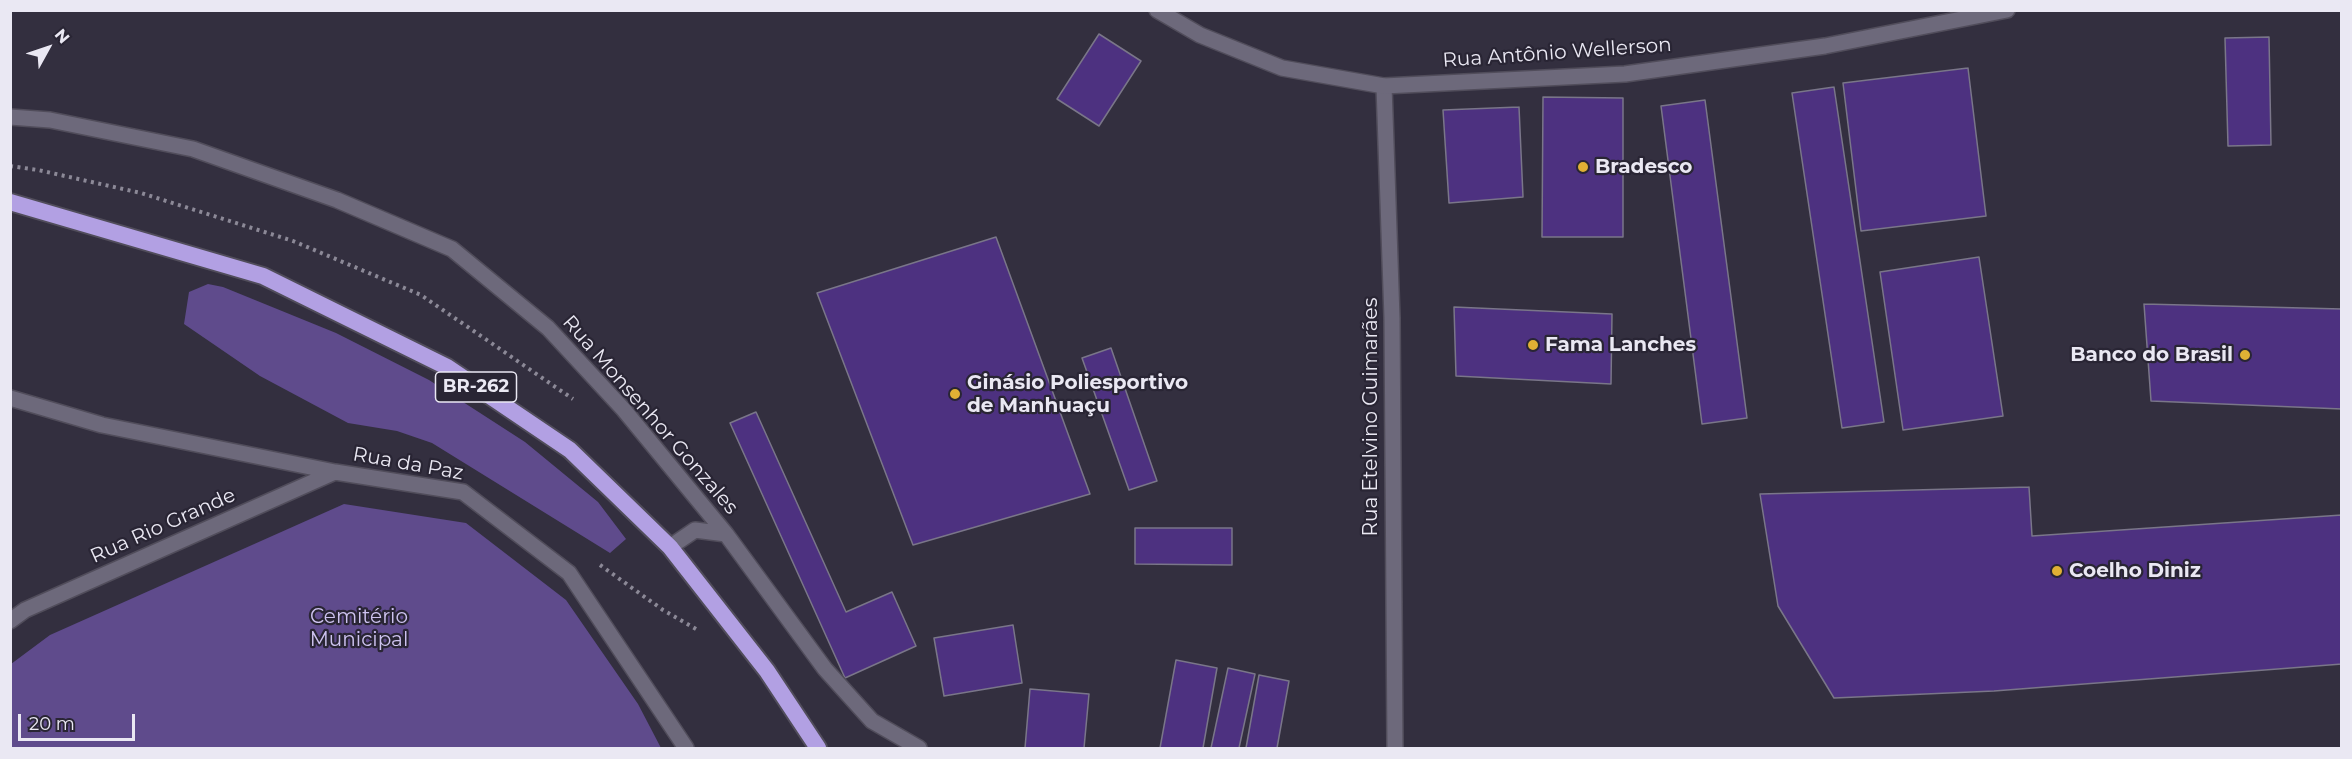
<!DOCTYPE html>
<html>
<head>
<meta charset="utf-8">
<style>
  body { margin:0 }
  #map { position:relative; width:2352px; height:759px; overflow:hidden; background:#332f3f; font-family:Montserrat,sans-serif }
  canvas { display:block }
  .frame { position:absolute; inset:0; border:12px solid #eae8f3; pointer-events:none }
  .north { position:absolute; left:18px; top:18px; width:60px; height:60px; -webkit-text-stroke:4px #292534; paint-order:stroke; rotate:50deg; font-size:16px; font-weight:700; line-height:24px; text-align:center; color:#eae8f3 }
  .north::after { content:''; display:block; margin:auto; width:21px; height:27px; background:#eae8f3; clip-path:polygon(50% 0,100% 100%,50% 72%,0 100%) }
  .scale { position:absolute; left:18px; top:714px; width:117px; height:27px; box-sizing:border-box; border:3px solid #eae8f3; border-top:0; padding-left:8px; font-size:18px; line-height:21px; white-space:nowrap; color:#eae8f3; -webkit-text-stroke:4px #292534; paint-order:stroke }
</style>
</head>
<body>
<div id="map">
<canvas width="2352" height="759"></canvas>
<div class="frame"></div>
<div class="north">N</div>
<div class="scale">20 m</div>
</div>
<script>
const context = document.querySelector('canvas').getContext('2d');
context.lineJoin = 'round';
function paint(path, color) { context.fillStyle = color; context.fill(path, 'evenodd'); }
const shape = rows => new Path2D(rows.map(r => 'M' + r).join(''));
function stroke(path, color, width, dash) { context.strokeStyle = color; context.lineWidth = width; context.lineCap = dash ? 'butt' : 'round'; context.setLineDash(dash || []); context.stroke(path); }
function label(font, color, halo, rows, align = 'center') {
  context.font = font + ' Montserrat,sans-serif'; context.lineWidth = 4.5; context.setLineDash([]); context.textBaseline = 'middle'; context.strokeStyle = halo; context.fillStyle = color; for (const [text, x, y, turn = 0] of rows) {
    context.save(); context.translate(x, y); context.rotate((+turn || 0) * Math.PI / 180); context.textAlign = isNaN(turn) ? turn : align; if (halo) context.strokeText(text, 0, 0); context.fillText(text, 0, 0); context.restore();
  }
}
paint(shape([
  [208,284,223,287,336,333,429,380,525,442,598,502,626,539,610,553,432,443,397,431,348,423,260,376,184,324,189,292],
  [344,504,466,523,566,600,638,704,661,748,11,748,11,664,50,635]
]), '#5f4b8c');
const building = shape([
  [1099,34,1141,61,1099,126,1057,99,1099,34],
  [2269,37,2271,145,2228,146,2225,38,2269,37],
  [1968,68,1986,216,1861,231,1843,83,1968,68],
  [1834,87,1884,422,1842,428,1792,93,1834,87],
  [1543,97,1623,98,1623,237,1542,237,1543,97],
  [1705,100,1747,418,1702,424,1661,106,1705,100],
  [1519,107,1523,197,1449,203,1443,110,1519,107],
  [996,237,1090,494,913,545,817,293,996,237],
  [1979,257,2003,416,1903,430,1880,272,1979,257],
  [2144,304,2342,309,2342,409,2151,401,2144,304],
  [1454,307,1612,314,1611,384,1456,376,1454,307],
  [1111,348,1157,481,1129,490,1082,358,1111,348],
  [756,412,846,612,892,592,916,646,845,678,730,423,756,412],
  [2029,487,2032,536,2342,515,2342,664,1994,691,1834,698,1778,606,1760,494,2029,487],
  [1135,528,1232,528,1232,565,1135,564,1135,528],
  [1013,625,1022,683,944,696,934,638,1013,625],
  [1176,660,1217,668,1203,748,1160,748,1176,660],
  [1228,668,1255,674,1239,748,1211,748,1228,668],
  [1259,675,1289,681,1277,748,1246,748,1259,675],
  [1030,689,1089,694,1084,748,1025,748,1030,689]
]);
paint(building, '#4d3180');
stroke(building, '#7a7689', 1.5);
const minor = shape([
  [1384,86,1392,318,1395,748],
  [10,117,50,120,193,149,337,200,452,249,548,328,624,410,726,534,825,669,872,721,919,748],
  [10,398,102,425,335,472,463,492,569,573,686,748],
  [670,547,695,530,726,534],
  [10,621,25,610,335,472]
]);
const tertiary = shape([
  [1157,10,1200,35,1282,68,1384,86,1625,74,1825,46,2007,10]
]);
const trunk = shape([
  [10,202,263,276,447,367,570,450,670,547,767,671,818,748]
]);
stroke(minor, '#514d5b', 18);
stroke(tertiary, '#514d5b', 18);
stroke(trunk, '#514d5b', 20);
stroke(shape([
  [10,166,38,170,141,193,293,241,421,295,573,399],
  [600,565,663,610,696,629]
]), '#8c8997', 4, [3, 4.5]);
stroke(minor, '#6d697b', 15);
stroke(tertiary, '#6d697b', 15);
stroke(trunk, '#b2a0e3', 16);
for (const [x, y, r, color] of [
  [1583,167,6,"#e0b034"],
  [1533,345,6,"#e0b034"],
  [2245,355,6,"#e0b034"],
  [955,394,6,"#e0b034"],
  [2057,571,6,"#e0b034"]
]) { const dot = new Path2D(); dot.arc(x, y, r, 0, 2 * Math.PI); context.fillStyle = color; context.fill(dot); stroke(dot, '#292534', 2); }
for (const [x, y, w] of [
  [476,387,81]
]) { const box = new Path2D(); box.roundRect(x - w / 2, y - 15, w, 30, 4.5); context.fillStyle = '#292534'; context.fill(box); stroke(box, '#eae8f3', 1.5); }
label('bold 18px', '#eae8f3', null, [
  ["BR-262",476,387]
]);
label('20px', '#eae8f3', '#292534', [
  ["Rua Antônio Wellerson",1557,53,-4],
  ["Rua Monsenhor Gonzales",650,415,49],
  ["Rua Etelvino Guimarães",1371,417,-90],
  ["Rua da Paz",408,464,10],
  ["Rua Rio Grande",163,526,-24]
]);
label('bold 20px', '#eae8f3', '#292534', [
  ["Bradesco",1595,167],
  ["Fama Lanches",1545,345],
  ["Banco do Brasil",2233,355,"right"],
  ["Ginásio Poliesportivo",967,383],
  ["de Manhuaçu",967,406],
  ["Coelho Diniz",2069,571]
], 'left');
label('20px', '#cec3f0', '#292534', [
  ["Cemitério",359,617],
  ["Municipal",359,640]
]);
</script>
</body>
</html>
